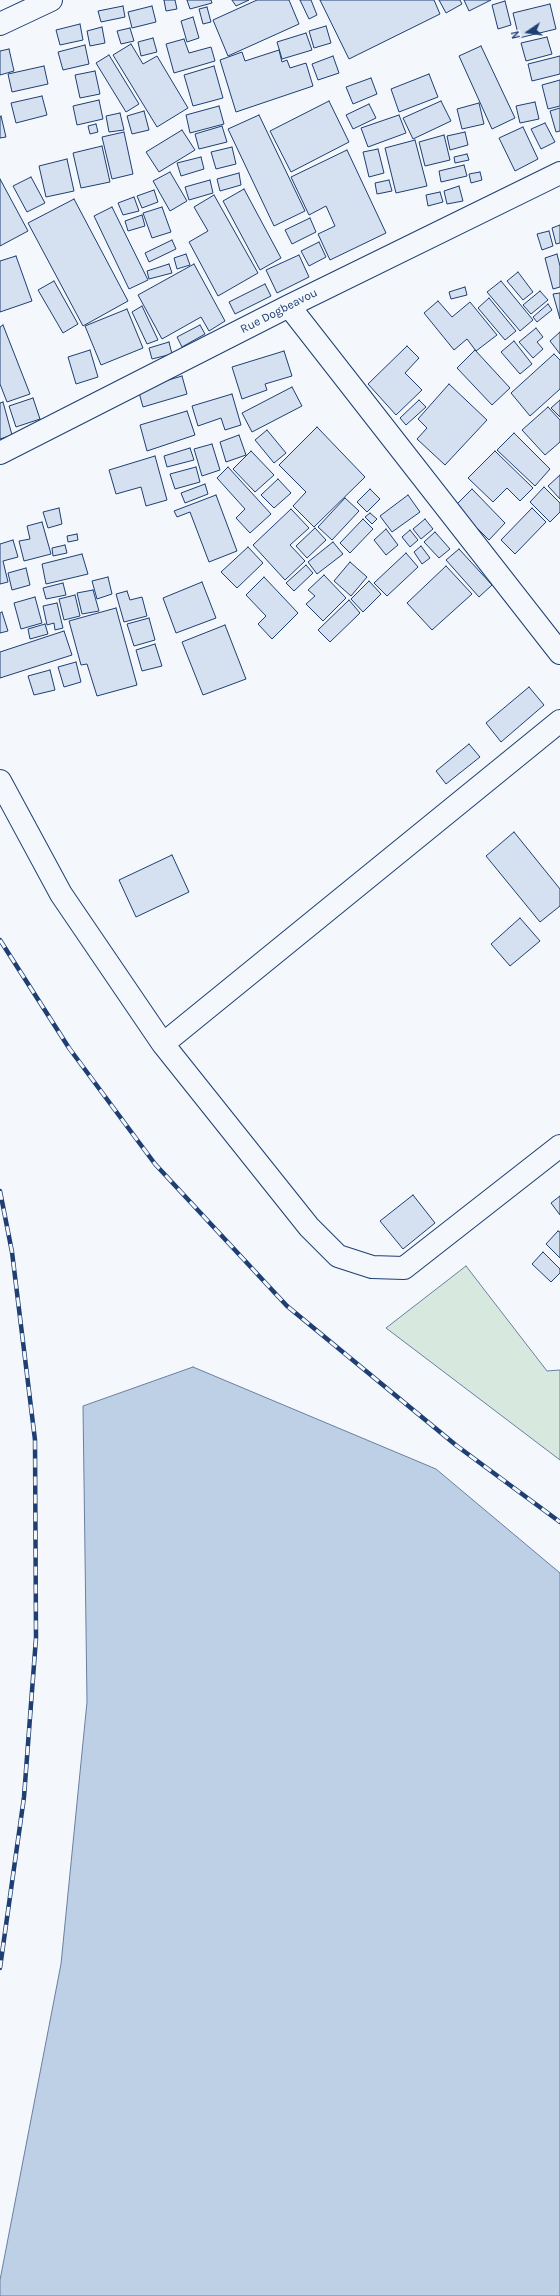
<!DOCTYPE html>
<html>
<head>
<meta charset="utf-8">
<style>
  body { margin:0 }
  #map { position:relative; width:560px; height:2296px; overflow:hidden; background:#f4f7fb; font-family:Karla,sans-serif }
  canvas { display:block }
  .north { position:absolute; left:508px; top:12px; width:40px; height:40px; -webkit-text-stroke:3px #f4f7fb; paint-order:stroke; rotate:257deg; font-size:11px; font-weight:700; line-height:16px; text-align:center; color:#1d3f73 }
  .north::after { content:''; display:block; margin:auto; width:14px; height:18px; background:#1d3f73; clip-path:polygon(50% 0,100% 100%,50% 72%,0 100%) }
</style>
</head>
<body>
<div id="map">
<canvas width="560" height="2296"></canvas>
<div class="north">N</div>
</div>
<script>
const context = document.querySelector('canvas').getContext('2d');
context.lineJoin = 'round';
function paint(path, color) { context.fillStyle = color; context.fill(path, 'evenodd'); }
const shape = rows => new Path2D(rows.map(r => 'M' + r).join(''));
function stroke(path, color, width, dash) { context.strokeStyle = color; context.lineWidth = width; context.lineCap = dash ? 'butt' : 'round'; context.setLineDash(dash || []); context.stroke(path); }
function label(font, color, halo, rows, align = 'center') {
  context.font = font + ' Karla,sans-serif'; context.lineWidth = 3; context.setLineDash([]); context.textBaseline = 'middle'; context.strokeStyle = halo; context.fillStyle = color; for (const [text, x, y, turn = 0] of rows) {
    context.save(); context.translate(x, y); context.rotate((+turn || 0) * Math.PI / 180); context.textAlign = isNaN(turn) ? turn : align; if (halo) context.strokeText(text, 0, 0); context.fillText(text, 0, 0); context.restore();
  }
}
const green = shape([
  [466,1266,547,1371,560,1370,560,1460,386,1328,466,1266]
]);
paint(green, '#d7e8df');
stroke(green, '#687fa3', 1);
const water = shape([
  [193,1367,436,1469,560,1573,560,2296,0,2296,0,2280,61,1964,87,1702,83,1406,193,1367]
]);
paint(water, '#bed0e5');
stroke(water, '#687fa3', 1);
const building = shape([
  [164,0,175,0,177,9,166,11,164,0],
  [187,0,211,0,212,3,190,9,187,0],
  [232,0,249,0,236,6,232,0],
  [257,0,289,0,299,24,228,56,213,20,257,0],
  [300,0,311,0,317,15,309,19,300,0],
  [320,0,434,0,440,14,349,59,320,0],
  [439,0,460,0,462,4,446,13,439,0],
  [464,0,491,0,469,11,464,0],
  [505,1,511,25,498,29,492,5,505,1],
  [550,4,556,29,519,38,513,13,550,4],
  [123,6,125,17,101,22,98,11,123,6],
  [152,6,156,22,132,28,128,12,152,6],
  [207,7,211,22,203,24,199,9,207,7],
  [193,17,199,38,187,42,181,21,193,17],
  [80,24,83,40,60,45,56,30,80,24],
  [326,26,331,43,314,48,309,31,326,26],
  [102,27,105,43,90,46,87,31,102,27],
  [130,28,134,41,121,44,117,31,130,28],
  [306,33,312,50,282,59,277,42,306,33],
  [547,37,552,54,526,61,521,43,547,37],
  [153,38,157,52,141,56,138,42,153,38],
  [184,39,189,53,211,47,215,61,174,73,166,44,184,39],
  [131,44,143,64,157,56,188,108,157,127,113,55,131,44],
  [85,45,89,64,63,70,58,52,85,45],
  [481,46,515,118,492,129,459,56,481,46],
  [9,49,14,71,0,75,0,51,9,49],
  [279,50,282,62,287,60,290,68,306,63,313,86,236,112,220,60,242,52,245,61,279,50],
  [109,55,139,104,126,112,96,63,109,55],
  [333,56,339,73,318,80,312,64,333,56],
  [560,56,560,74,532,81,528,64,560,56],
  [44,66,48,84,12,92,8,74,44,66],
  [214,66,223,98,193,106,184,75,214,66],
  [95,71,100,94,80,98,75,75,95,71],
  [429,74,438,97,399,112,391,89,429,74],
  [371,78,377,94,353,104,346,87,371,78],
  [560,80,560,106,548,109,542,85,560,80],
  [42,96,47,115,16,123,11,103,42,96],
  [99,100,103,119,77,125,73,106,99,100],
  [329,101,349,142,291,172,270,131,329,101],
  [441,101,451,121,413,139,403,118,441,101],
  [535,102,539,119,520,123,516,106,535,102],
  [479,103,484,124,462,129,457,109,479,103],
  [369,104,376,118,353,129,346,115,369,104],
  [219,106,224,124,190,133,186,115,219,106],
  [560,108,560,131,556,132,550,111,560,108],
  [144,111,149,130,132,134,127,116,144,111],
  [120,113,124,130,109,132,106,116,120,113],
  [259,115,305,211,274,226,228,129,259,115],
  [399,115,406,133,368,147,361,128,399,115],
  [1,116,6,137,0,138,0,117,1,116],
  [545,123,555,142,541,149,531,129,545,123],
  [96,124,98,132,90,134,88,126,96,124],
  [222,126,227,142,199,149,195,134,222,126],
  [523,127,538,159,515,171,499,138,523,127],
  [182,130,195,150,159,172,146,152,182,130],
  [124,132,133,174,112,179,102,137,124,132],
  [465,132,468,145,450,150,447,136,465,132],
  [444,135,450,160,425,166,419,142,444,135],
  [415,140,427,186,396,193,385,148,415,140],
  [102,146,110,182,81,188,73,153,102,146],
  [232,147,236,164,216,169,211,152,232,147],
  [378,149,384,173,369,177,363,152,378,149],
  [347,150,386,233,330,260,318,234,335,226,326,206,309,215,291,177,347,150],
  [467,154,469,160,455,163,454,157,467,154],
  [201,157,204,169,181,176,177,163,201,157],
  [67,159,74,191,46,197,39,166,67,159],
  [464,165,467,176,441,182,439,171,464,165],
  [170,172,187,201,170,211,153,181,170,172],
  [480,172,482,180,471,183,469,174,480,172],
  [239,173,241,185,220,191,217,179,239,173],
  [31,177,45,203,27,212,13,186,31,177],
  [0,179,28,231,0,246,0,179],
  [210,180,213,193,189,200,185,187,210,180],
  [389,180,392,191,377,194,375,183,389,180],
  [459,186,463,201,447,204,444,191,459,186],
  [244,189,281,258,260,270,223,201,244,189],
  [154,190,158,202,142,208,137,196,154,190],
  [440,192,443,202,428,206,426,195,440,192],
  [214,195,258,273,218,296,189,242,208,231,194,207,214,195],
  [134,197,139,211,123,215,118,203,134,197],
  [74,199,128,301,83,326,28,223,74,199],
  [112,207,148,280,129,289,94,216,112,207],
  [162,207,171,232,152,238,143,213,162,207],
  [142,215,145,226,128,231,125,221,142,215],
  [310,218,316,232,292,244,285,230,310,218],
  [560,225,560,243,556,244,552,228,560,225],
  [549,231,553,246,542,250,537,234,549,231],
  [172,240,176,249,149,262,145,253,172,240],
  [319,242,326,257,309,266,301,251,319,242],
  [186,254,190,265,177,269,174,258,186,254],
  [557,254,560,266,560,287,553,289,545,258,557,254],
  [299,255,309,277,277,293,266,270,299,255],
  [16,256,32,301,0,312,0,261,16,256],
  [169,264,172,273,149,279,147,271,169,264],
  [194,264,225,321,209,331,201,317,162,339,138,295,194,264],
  [518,272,533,292,523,300,507,281,518,272],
  [54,281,78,324,63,333,38,290,54,281],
  [501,281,533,320,520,331,487,292,501,281],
  [265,284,271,296,235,314,229,302,265,284],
  [465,287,467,295,451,299,449,292,465,287],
  [540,291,548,300,531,314,523,305,540,291],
  [560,293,560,319,553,294,560,293],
  [489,298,516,331,505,340,478,308,489,298],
  [438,301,452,317,470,302,497,335,476,351,467,339,454,350,424,313,438,301],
  [548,304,552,310,537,322,533,317,548,304],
  [142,306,158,340,147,344,132,312,142,306],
  [127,309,143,348,101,365,85,326,127,309],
  [3,325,30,394,7,402,0,384,0,327,3,325],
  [200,325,205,334,182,347,177,337,200,325],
  [536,328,543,337,537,342,543,349,533,358,519,342,536,328],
  [560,332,560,354,550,341,560,332],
  [514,341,532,364,520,374,501,352,514,341],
  [169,342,172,354,152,359,149,348,169,342],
  [407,346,419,358,405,373,422,390,396,415,368,384,407,346],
  [90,350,98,377,76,384,68,357,90,350],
  [475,350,510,388,492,405,457,368,475,350],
  [284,351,292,376,265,384,267,390,242,399,232,367,284,351],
  [554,354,560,360,560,389,530,416,511,393,554,354],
  [182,376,187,394,143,407,138,389,182,376],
  [449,384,487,420,445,465,417,439,427,428,418,419,449,384],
  [292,387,302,406,252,432,242,413,292,387],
  [232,394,241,425,225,430,221,418,198,426,192,406,232,394],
  [33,398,40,419,16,427,9,406,33,398],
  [419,400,426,407,406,425,400,418,419,400],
  [560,400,560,417,551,408,560,400],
  [3,402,12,435,0,439,0,403,3,402],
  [548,407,560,420,560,442,545,455,522,430,548,407],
  [187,411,195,435,147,451,140,425,187,411],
  [317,427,365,477,314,527,293,506,306,492,279,465,317,427],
  [267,430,286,453,274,463,255,440,267,430],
  [514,433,550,469,535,486,497,450,514,433],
  [239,435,246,455,226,462,220,442,239,435],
  [212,444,220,470,202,476,194,449,212,444],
  [190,448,194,460,167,467,164,456,190,448],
  [251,451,274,475,255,492,233,469,251,451],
  [495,451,533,488,520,501,507,488,493,502,468,478,495,451],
  [155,456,167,500,146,506,141,487,116,494,109,470,155,456],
  [196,467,200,482,175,489,170,474,196,467],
  [228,467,271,514,250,533,236,518,245,509,217,478,228,467],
  [560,475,560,499,548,486,560,475],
  [278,479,291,493,274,508,261,495,278,479],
  [205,484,208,494,185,503,181,493,205,484],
  [544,487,560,503,560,512,550,522,530,502,544,487],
  [370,489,380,499,367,512,357,502,370,489],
  [472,489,505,523,489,540,455,506,472,489],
  [216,495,237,551,209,562,190,512,177,517,174,511,216,495],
  [408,495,420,512,392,532,380,516,408,495],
  [345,498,359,511,332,540,318,527,345,498],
  [59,508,62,524,48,528,43,512,59,508],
  [532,508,546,522,515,554,501,540,532,508],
  [291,509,309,528,290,545,305,561,285,580,253,545,291,509],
  [370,513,377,519,372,524,365,517,370,513],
  [363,519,373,529,350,553,340,543,363,519],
  [425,519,433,529,421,539,413,529,425,519],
  [42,522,51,554,24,561,19,541,30,539,27,526,42,522],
  [315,528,326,540,307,558,296,546,315,528],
  [386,529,398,545,386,555,374,540,386,529],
  [410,530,418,540,410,547,402,537,410,530],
  [435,532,450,549,439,558,424,542,435,532],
  [77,534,78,540,68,542,67,536,77,534],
  [13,540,18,557,3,561,8,582,0,584,0,544,13,540],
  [333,542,343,554,317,574,308,562,333,542],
  [65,545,67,553,53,556,52,548,65,545],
  [421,546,430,558,422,564,414,552,421,546],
  [248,547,263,563,237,588,221,572,248,547],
  [459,549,492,585,479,597,446,560,459,549],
  [406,553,418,567,387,596,374,583,406,553],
  [82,554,88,574,46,584,42,564,82,554],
  [350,562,367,577,351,596,334,581,350,562],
  [306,565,313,573,294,591,286,583,306,565],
  [446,566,472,594,432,630,407,603,446,566],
  [26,568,30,585,12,590,8,573,26,568],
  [324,575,346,598,323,621,306,604,315,596,308,590,324,575],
  [108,577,112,594,97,599,92,581,108,577],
  [264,577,298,613,272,639,258,624,266,616,246,595,264,577],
  [369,581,381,594,363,612,351,599,369,581],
  [202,582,216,618,176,633,163,598,202,582],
  [63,583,66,595,46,599,43,588,63,583],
  [93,590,99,611,82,614,77,593,93,590],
  [127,591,130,600,142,597,147,616,124,622,116,594,127,591],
  [75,595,80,616,64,620,59,599,75,595],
  [35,597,42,623,21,629,14,603,35,597],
  [349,600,360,613,330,642,318,630,349,600],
  [57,603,63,628,55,630,54,623,47,625,43,606,57,603],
  [116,608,137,685,97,696,87,664,81,665,69,621,116,608],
  [2,612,8,631,0,633,0,613,2,612],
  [149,618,155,640,134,646,127,624,149,618],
  [45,624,48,634,30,639,28,629,45,624],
  [225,625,246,679,203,695,182,642,225,625],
  [64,631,72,655,0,678,0,652,64,631],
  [155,644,162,666,142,671,136,650,155,644],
  [76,662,81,682,64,687,58,667,76,662],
  [50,670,55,690,34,695,28,676,50,670],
  [529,687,544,705,501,742,486,723,529,687],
  [469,744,480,757,446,784,436,771,469,744],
  [514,832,560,889,560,906,540,922,486,856,514,832],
  [172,855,189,892,136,917,119,880,172,855],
  [520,918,540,941,510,966,491,944,520,918],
  [413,1195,435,1223,403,1249,380,1221,413,1195],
  [560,1196,560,1215,551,1203,560,1196],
  [558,1231,560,1232,560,1258,546,1244,558,1231],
  [543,1252,560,1269,560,1273,551,1282,532,1264,543,1252]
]);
paint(building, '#d5e0f0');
stroke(building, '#1d3f73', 1);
const street = shape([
  [0,24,51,0],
  [289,306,560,653],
  [0,453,289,306,560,173],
  [0,781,61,894,163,1044,309,1227,338,1256,372,1267,404,1268,560,1146],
  [163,1044,560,721]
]);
stroke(street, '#1d3f73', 24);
stroke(street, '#f4f7fb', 22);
const rail = shape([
  [0,940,69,1048,155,1164,287,1306,457,1446,560,1522],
  [0,1191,12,1252,35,1440,36,1638,24,1797,0,1968]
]);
stroke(rail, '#1d3f73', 4.5);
stroke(rail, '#f4f7fb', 3, [9]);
label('12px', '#1d3f73', '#f4f7fb', [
  ["Rue Dogbeavou",279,311,-27]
]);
</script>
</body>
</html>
